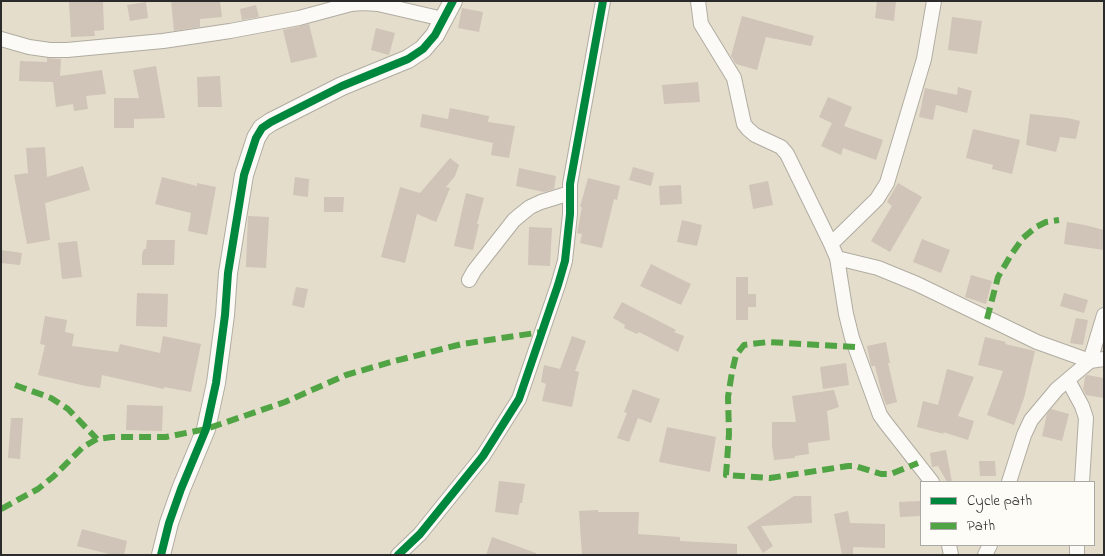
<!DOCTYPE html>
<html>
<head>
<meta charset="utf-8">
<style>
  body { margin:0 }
  #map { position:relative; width:1105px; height:556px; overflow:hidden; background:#e4ddcc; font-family:"Indie Flower",sans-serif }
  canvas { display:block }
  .frame { position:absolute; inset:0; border:2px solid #2b2b2b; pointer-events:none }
  .legend { position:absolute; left:920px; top:481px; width:175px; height:65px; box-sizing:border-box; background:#fdfcf7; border:1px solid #a9a8a5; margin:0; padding:6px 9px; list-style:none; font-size:15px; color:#2b2b2b }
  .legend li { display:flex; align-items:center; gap:10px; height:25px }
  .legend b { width:25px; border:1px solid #a9a8a5 }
</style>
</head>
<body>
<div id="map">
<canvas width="1105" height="556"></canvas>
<div class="frame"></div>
<ul class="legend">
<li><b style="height:6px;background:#00873e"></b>Cycle path</li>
<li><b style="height:6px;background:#51a443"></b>Path</li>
</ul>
</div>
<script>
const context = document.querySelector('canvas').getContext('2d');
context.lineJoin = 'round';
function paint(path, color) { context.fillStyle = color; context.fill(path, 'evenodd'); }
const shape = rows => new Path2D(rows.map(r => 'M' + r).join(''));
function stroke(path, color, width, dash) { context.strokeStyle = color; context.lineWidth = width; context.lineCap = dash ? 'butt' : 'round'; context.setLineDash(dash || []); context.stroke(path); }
paint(shape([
  [69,1,103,1,104,30,94,31,95,36,71,37],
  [171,1,220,1,222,17,200,19,200,27,174,31],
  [877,1,896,1,894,21,875,18],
  [146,2,148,18,130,21,127,5],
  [256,5,259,17,242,20,240,9],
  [462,8,483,12,479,32,458,28],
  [742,16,814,36,811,46,766,37,757,70,736,64,731,56],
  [952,17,982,21,977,54,948,50],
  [309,24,317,57,291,63,283,30],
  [376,28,395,33,389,55,371,50],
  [47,58,61,59,60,76,102,70,106,94,86,96,88,109,74,111,73,104,56,107,53,82,19,81,20,61,47,62],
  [156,66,165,118,134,119,134,128,114,128,114,98,139,98,133,70],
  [220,76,222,107,198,107,197,77],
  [698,82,700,102,664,104,662,85],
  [958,87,972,91,967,113,936,105,933,120,919,117,925,88,957,95],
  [828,97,852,107,844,126,883,140,876,160,843,148,841,155,821,146,832,123,819,117],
  [450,108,489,116,488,122,515,126,509,158,491,155,493,143,420,127,422,114,448,119],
  [1030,114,1068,118,1080,121,1076,139,1060,137,1056,152,1026,145],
  [973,129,1020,140,1012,174,992,169,993,165,966,158],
  [45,147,47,177,83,166,90,190,45,203,50,240,27,244,14,175,28,173,26,148],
  [450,158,459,165,455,176,446,187,450,188,436,222,417,214,405,263,381,257,400,187,420,193],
  [633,167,654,173,651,186,629,180],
  [519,168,556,176,554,189,544,192,516,186],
  [162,177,197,186,197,183,216,187,207,235,188,231,191,213,155,204],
  [295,177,309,179,308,197,293,195],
  [588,178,620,186,617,200,614,199,602,248,580,243,582,234,577,233,582,207,580,207],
  [768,181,773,205,753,209,749,185],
  [898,183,922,197,890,252,871,241,892,206,887,202],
  [681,185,682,204,660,205,659,186],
  [466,193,484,198,477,224,479,224,473,250,454,246],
  [324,197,344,197,343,212,324,212],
  [248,216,269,217,266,268,246,267],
  [682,220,702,225,697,246,677,242],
  [1067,222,1085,225,1104,230,1104,250,1064,244],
  [529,227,552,228,550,266,528,265],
  [922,239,950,250,941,273,913,262],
  [147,240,175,240,174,265,142,265,142,254,144,249,146,249],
  [77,241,82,277,62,279,58,243],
  [1,250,22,253,20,265,1,263],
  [651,264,691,284,681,305,640,286],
  [971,275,992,281,986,304,965,297],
  [736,277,748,277,748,294,756,294,756,307,748,307,748,320,736,320],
  [296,287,308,289,304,308,292,305],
  [137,293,168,294,167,327,136,326],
  [1064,293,1088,300,1084,313,1060,306],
  [622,302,676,330,674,332,684,336,678,352,639,332,637,334,624,328,625,325,613,318],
  [45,316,67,320,65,332,74,334,72,346,118,352,120,344,160,353,163,336,201,344,191,392,164,387,164,389,102,375,100,388,86,386,38,375,45,345,40,344],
  [1076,318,1088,320,1083,345,1070,343],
  [572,336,586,341,575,371,579,372,572,407,542,401,546,384,541,382,544,365,560,369],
  [985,337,1006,342,1005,344,1035,351,1024,398,1014,425,987,415,1003,371,978,365],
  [886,342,890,363,888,363,897,402,886,405,882,394,875,366,871,366,867,346],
  [846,363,849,385,823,389,820,367],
  [947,369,974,377,958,416,974,421,968,440,943,432,944,434,917,427,923,401,938,405],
  [1087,375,1104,378,1104,398,1086,395,1083,389,1085,377],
  [633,389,660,399,651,423,638,418,629,442,617,438,627,413,624,412],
  [834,390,839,407,827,411,830,440,808,443,809,454,795,456,795,458,774,460,772,446,772,422,796,422,792,396],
  [127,405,163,406,162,431,126,430],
  [1051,409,1069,414,1062,441,1042,436,1047,414],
  [11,418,23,418,20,459,8,458],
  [667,427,716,437,710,472,659,462],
  [946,450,952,482,947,482,938,466,932,467,930,453],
  [979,461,995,461,996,476,980,476],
  [499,481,525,484,522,503,520,503,518,515,495,512],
  [794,496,811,496,812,523,761,526,773,546,763,553,747,527],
  [921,501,921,516,900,517,899,502],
  [598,510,598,512,639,512,638,534,680,537,680,541,737,544,737,555,582,555,579,511],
  [848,511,850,523,885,524,885,548,853,547,853,555,842,555,834,514],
  [82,529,127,541,124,555,113,555,77,546],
  [492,537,536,553,536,555,486,555]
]), '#d0c3b7');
const minor = shape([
  [698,1,701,24,734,78,744,124,748,129,755,135,781,147,787,154,831,244,837,258,846,314,852,338,880,415,885,422,932,482],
  [1,39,29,47,50,50,67,50,163,41,230,31,299,18,351,4,363,3,378,4,443,19],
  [831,244,877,199,887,183,924,59,934,1],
  [837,258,878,268,917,284,1037,342,1090,361,1104,359],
  [469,280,474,271,514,220,520,215,530,207,541,202,570,193],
  [1068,380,1082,406,1086,418,1082,482],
  [1009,482,1024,435,1031,420,1057,389,1090,361,1104,315],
  [949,545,951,555],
  [398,555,420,534,483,456,519,399,558,285,565,261,570,214,570,184,603,1],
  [985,555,990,545],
  [1077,555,1077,545]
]);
const tertiary = shape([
  [161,555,169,523,181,489,206,429,216,383,225,315,228,273,244,175,256,138,262,128,271,122,342,86,408,59,423,49,435,35,453,1]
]);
stroke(minor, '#b0aca1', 16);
stroke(tertiary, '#b0aca1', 20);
stroke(minor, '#fbfaf7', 14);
stroke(tertiary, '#fbfaf7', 18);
stroke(shape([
  [987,319,998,277,1011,255,1023,238,1036,227,1046,222,1059,220],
  [855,347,768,342,744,345,736,355,732,372,728,397,729,434,726,475,770,478,848,466,855,466,881,474,891,474,918,463],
  [15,385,51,398,68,409,97,439],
  [1,509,38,489,54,476,83,447,97,439,112,437,166,437,206,429,285,402,346,375,391,362,462,344,542,332]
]), '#51a443', 6, [12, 6]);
stroke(shape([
  [161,555,169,523,181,489,206,429,216,383,225,315,228,273,244,175,256,138,262,128,271,122,342,86,408,59,423,49,435,35,453,1],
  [398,555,420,534,483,456,519,399,558,285,565,261,570,214,570,184,603,1]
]), '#00873e', 8);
</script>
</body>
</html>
